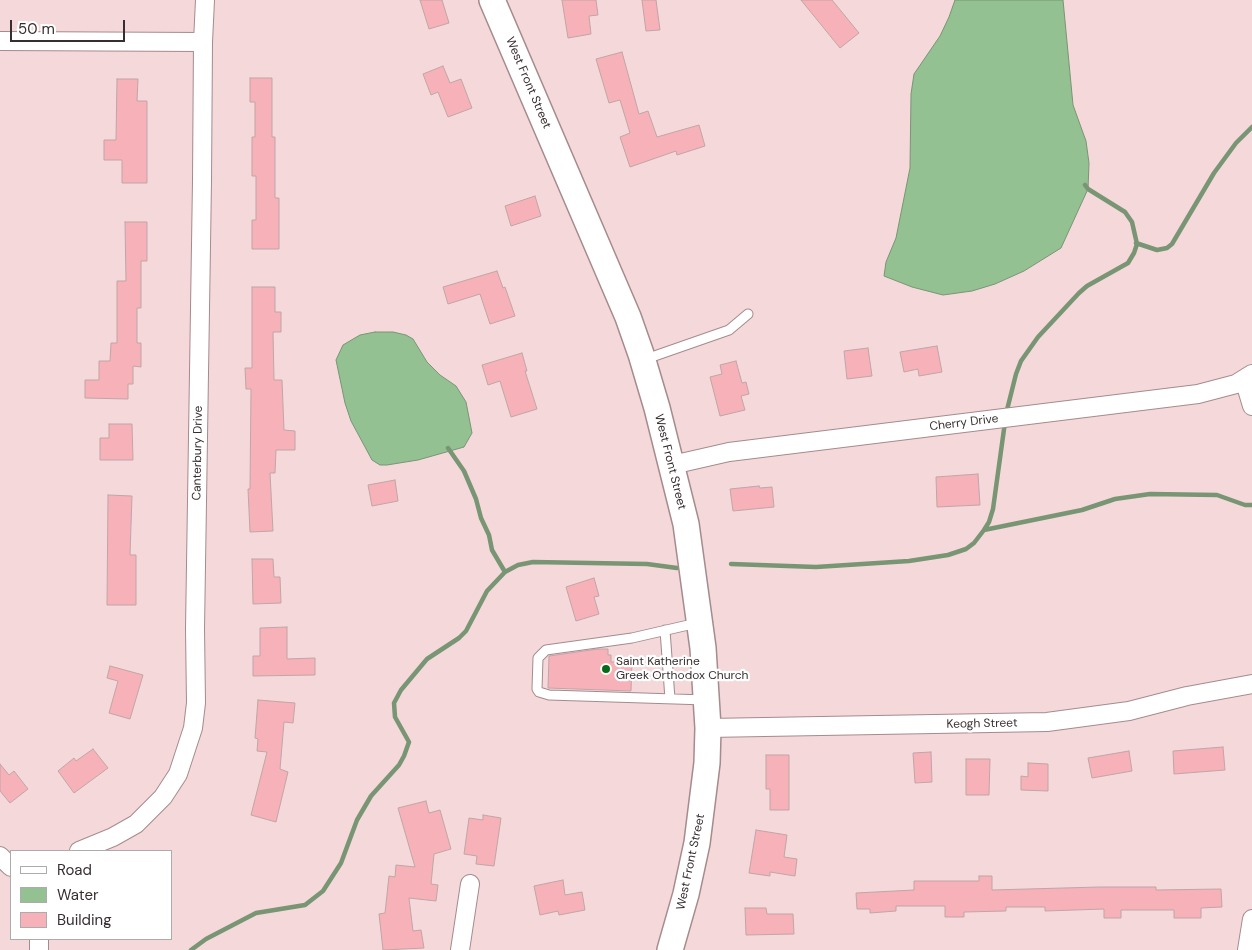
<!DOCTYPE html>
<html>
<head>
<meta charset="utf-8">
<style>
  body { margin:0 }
  #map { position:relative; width:1252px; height:950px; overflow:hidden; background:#f5d8da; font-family:"DM Sans",sans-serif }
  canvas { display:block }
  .legend { position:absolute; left:10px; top:850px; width:162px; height:90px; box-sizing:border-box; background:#fff; border:1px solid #afabac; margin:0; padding:6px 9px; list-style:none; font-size:15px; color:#382e2f }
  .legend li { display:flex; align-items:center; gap:10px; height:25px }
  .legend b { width:25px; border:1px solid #afabac }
  .scale { position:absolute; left:10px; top:20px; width:115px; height:22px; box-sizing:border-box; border:2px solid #382e2f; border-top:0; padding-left:6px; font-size:15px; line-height:18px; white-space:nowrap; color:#382e2f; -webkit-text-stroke:4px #fff; paint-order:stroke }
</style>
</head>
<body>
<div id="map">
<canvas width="1252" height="950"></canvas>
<ul class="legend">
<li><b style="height:6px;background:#fff"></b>Road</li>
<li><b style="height:14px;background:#93c192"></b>Water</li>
<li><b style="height:14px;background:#f7b1b8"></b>Building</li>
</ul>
<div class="scale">50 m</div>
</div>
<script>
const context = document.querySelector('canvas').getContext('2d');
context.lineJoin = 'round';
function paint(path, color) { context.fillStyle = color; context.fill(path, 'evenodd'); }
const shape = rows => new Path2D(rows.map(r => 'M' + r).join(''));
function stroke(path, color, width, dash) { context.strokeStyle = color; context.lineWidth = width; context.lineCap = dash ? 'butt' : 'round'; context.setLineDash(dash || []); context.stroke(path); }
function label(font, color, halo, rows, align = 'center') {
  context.font = font + ' "DM Sans",sans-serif'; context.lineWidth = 4.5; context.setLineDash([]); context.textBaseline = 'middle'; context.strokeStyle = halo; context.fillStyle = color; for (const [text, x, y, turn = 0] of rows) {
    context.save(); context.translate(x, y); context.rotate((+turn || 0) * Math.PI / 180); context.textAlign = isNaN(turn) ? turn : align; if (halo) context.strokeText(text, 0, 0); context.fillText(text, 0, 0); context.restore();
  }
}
const water = shape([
  [955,0,1063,0,1073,105,1086,141,1089,163,1088,189,1061,248,1024,271,995,284,972,291,943,295,912,287,884,276,886,262,896,238,910,168,911,94,914,74,940,36,949,17,955,0],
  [375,332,393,332,406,335,413,339,427,362,440,375,456,386,466,402,472,433,464,447,418,460,387,465,380,465,372,460,351,421,345,403,336,360,343,345,360,335,375,332]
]);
paint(water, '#93c192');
stroke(water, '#789574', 1);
stroke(shape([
  [1136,243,1157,250,1167,248,1172,244,1214,173,1236,143,1252,127],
  [1006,414,1016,374,1021,361,1038,337,1079,293,1087,286,1128,263,1134,253,1137,244,1132,222,1125,212,1088,189,1085,185],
  [448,448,464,471,476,499,481,518,489,535,492,550,505,572],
  [984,530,1082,510,1115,499,1150,494,1217,495,1245,505,1252,505],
  [731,564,816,567,909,561,948,555,966,549,974,543,984,530,989,522,993,509,1005,422],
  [191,950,206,939,256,913,305,905,323,891,341,863,357,820,371,796,399,765,404,756,409,742,395,717,394,703,401,690,427,659,459,638,466,631,487,591,505,572,518,565,533,562,647,564,677,568]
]), '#789574', 4.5);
const building = shape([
  [420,0,442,0,449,23,429,29,420,0],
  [562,0,596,0,598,15,589,16,591,34,568,38,562,0],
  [642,0,656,0,660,30,646,31,642,0],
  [801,0,832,0,859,33,840,48,801,0],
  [622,52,639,114,648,111,657,137,699,125,705,146,677,155,676,151,630,167,620,137,630,133,620,100,609,103,596,59,622,52],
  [443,66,450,83,461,79,472,108,448,117,438,92,431,95,423,74,443,66],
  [250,78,272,78,272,137,275,137,275,198,279,198,279,249,252,249,252,220,256,220,256,176,252,176,252,137,255,137,255,102,250,102,250,78],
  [117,79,138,79,137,101,147,101,147,183,122,183,122,160,104,160,104,140,116,140,117,79],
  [535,196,541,216,511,226,505,206,535,196],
  [125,222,147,222,147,261,141,261,141,308,137,308,137,343,141,343,141,367,133,366,133,384,128,384,128,399,85,398,85,380,99,380,99,361,110,361,111,343,117,343,117,281,126,281,125,222],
  [497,271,503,288,505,287,515,316,490,324,480,294,448,304,443,287,497,271],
  [252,287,275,287,275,312,281,312,281,332,273,332,274,380,282,380,284,430,295,431,295,450,276,450,275,473,270,473,273,531,250,532,248,489,250,489,251,389,246,389,245,368,252,368,252,287],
  [937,346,942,372,919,376,918,369,904,372,900,352,937,346],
  [868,348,872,376,847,379,844,351,868,348],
  [522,353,527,371,525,371,537,409,511,417,500,381,488,385,482,365,522,353],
  [736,361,742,383,746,382,749,394,741,396,745,410,720,416,710,377,722,374,720,365,736,361],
  [109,424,132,424,133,460,100,460,100,438,109,438,109,424],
  [978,474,980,505,937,507,936,477,978,474],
  [395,480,398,501,372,506,368,485,395,480],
  [759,486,760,488,772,487,774,507,733,511,730,489,759,486],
  [108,495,132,496,130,555,136,555,136,605,107,605,108,495],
  [252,559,273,559,274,577,280,577,281,603,253,604,252,559],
  [594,578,599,596,594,597,599,614,576,621,566,587,594,578],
  [287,627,287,659,315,658,315,675,253,676,253,656,260,656,260,628,287,627],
  [598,649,608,649,608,655,611,655,611,662,632,662,631,691,548,688,549,656,598,649],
  [110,666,143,675,130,719,109,713,118,681,107,678,110,666],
  [258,700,295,703,293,723,284,722,280,769,288,772,276,822,251,815,267,752,257,751,258,739,255,738,258,700],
  [1223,747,1225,770,1174,774,1173,751,1223,747],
  [93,749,108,768,74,793,58,771,74,758,76,761,93,749],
  [1129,751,1132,771,1092,778,1088,758,1129,751],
  [931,752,932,782,915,783,913,753,931,752],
  [766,755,789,755,789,810,770,810,770,789,766,789,766,755],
  [966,759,990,759,989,795,966,795,966,759],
  [1028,763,1048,764,1048,791,1021,790,1021,776,1028,777,1028,763],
  [0,764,9,775,14,771,28,789,10,803,0,791,0,764],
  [426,801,429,813,440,810,451,849,434,854,431,884,438,885,436,901,409,898,413,931,421,930,424,948,383,950,379,914,385,913,389,876,395,877,396,865,415,867,398,808,426,801],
  [483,815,501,818,494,866,476,864,477,856,464,854,469,818,483,820,483,815],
  [756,830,787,835,784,857,797,859,795,876,770,872,770,876,749,873,756,830],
  [979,876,992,876,992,890,1099,887,1156,887,1156,890,1221,889,1222,907,1201,908,1201,918,1174,918,1174,910,1121,910,1121,918,1104,918,1104,909,1045,911,1045,907,1006,907,1006,911,964,912,964,917,945,917,945,906,896,906,896,911,870,913,870,909,857,909,856,893,914,890,914,881,979,881,979,876],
  [563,880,565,895,582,892,585,910,559,915,558,911,540,915,534,886,563,880],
  [745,908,766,908,767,914,793,914,794,934,746,935,745,908]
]);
paint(building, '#f7b1b8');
stroke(building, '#c0a5a7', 1);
const lane = shape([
  [643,360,729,330,748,314],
  [697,623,632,638,546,650,538,658,537,689,539,692,549,695,706,700],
  [665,630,670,699]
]);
const street = shape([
  [0,41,203,42],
  [1244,379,1252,406],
  [672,465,729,452,1198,394,1236,384,1252,374],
  [708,728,1047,722,1129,711,1187,696,1252,684],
  [79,851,113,837,136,824,163,797,178,774,193,728,196,703,195,629,202,181,203,42,205,0],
  [0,856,11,867],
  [39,939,39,950],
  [460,950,470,884],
  [1247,950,1252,919]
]);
const secondary = shape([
  [492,0,628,317,641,354,657,408,686,524,703,648,708,728,707,763,697,843,686,894,670,950]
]);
stroke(lane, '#a58b8d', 11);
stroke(street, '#a58b8d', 20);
stroke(secondary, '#a58b8d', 28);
stroke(lane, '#fff', 9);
stroke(street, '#fff', 18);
stroke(secondary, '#fff', 25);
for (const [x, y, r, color] of [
  [606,669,5,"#086a16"]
]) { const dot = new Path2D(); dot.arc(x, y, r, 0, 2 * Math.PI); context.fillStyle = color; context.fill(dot); stroke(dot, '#fff', 2); }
label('12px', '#382e2f', '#fff', [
  ["West Front Street",528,83,67],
  ["Cherry Drive",964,423,-7],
  ["Canterbury Drive",198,453,-89],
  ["West Front Street",670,462,76],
  ["Keogh Street",982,724,-1],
  ["West Front Street",691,862,-78]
]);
label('12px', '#382e2f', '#fff', [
  ["Saint Katherine",616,662],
  ["Greek Orthodox Church",616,676]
], 'left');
</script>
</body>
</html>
